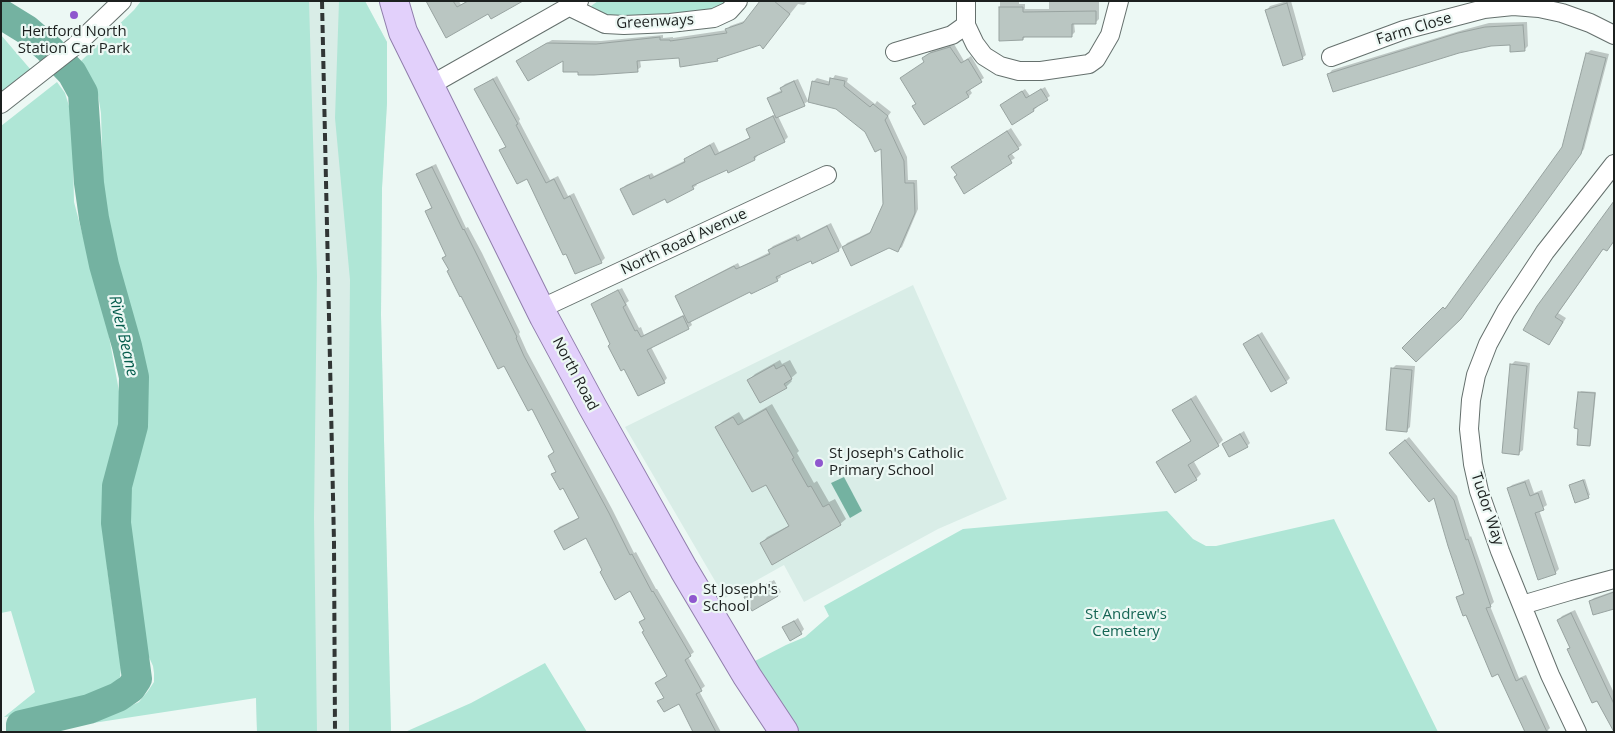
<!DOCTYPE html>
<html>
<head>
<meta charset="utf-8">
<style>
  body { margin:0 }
  #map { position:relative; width:1615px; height:733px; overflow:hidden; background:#ecf8f4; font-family:"Open Sans",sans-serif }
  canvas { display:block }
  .frame { position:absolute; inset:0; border:2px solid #1c201f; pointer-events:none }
</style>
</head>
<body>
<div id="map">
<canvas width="1615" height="733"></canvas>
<div class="frame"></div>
</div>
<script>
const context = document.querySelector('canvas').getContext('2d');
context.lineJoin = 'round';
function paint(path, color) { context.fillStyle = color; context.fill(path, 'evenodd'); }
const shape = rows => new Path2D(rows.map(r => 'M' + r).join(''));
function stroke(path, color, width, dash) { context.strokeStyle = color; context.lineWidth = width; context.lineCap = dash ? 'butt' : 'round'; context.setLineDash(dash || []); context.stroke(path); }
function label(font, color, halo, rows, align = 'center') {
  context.font = font + ' "Open Sans",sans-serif'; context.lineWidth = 4.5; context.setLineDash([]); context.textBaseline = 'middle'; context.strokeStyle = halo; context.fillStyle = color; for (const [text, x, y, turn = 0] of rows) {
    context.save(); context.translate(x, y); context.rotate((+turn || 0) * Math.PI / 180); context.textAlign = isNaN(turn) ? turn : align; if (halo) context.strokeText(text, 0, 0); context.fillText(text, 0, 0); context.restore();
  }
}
paint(shape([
  [233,1,365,1,387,42,387,103,382,188,381,315,391,732,257,732],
  [913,285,1007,499,938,529,804,602,784,565,725,598,625,427]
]), '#d9ede7');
paint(shape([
  [141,1,309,1,317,276,314,518,317,732,257,732,256,698,93,723,139,702,148,691,154,682,154,673,153,666,140,637,128,565,125,515,127,494,143,426,145,397,142,372,122,290,112,263,103,182,101,113,98,95,93,81,81,61,134,10],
  [339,1,365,1,387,42,387,103,382,188,381,315,391,732,349,732,348,482,350,280,335,118],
  [598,1,729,1,722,8,701,13,627,18,602,16,591,6],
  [1,35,31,70,1,93],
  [57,82,65,93,72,116,74,202,108,331,125,424,123,440,110,481,107,500,107,567,121,668,120,677,114,685,99,692,40,714,4,717,35,692,11,611,1,613,1,126],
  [1167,511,1193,539,1206,546,1216,546,1334,519,1438,732,797,732,755,661,786,645,805,637,829,616,824,606,963,529],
  [545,663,587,732,405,732,471,703]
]), '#afe6d6');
paint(shape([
  [844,477,862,511,850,518,831,483]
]), '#74b2a1');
paint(shape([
  [427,1,459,1,461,5,467,1,520,1,489,13,446,36],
  [762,1,808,1,804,5,798,4,766,44,761,44,720,57,717,60,680,56,640,60,641,67,637,70,579,71,564,58,522,58,552,40,601,41,663,35,663,38,673,37,673,38,727,30,730,26,747,20],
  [1000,1,1019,1,1019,4,1025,4,1025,9,1049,9,1049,1,1099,1,1099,19,1096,22,1074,23,1075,32,1072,35,1026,36,1023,39,1000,39],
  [1287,1,1291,1,1306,55,1302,58,1267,10,1270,6],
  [1527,22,1528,46,1524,50,1511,43,1490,45,1329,74,1332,70,1463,30,1489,23],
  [954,44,964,61,971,56,984,78,969,88,972,93,969,96,925,124,917,103,926,55,934,50],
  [1591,50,1609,54,1584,149,1464,313,1404,348,1448,305,1449,306,1563,148,1587,53],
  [835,75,848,78,847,82,875,104,877,101,891,112,888,116,907,157,908,180,917,180,918,209,902,247,898,250,889,247,844,247,847,243,872,231,884,205,882,147,813,82,817,78,831,82],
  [497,76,520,119,519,121,550,180,558,176,568,196,574,193,605,258,602,261,576,273,528,177,501,150,507,145,476,89],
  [798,79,808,101,804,104,778,116,788,137,784,141,758,153,758,155,755,159,727,169,696,183,697,185,693,188,665,198,622,189,626,185,652,173,654,176,686,160,689,156,714,142,719,152,751,137,748,129,751,126,776,114,769,98,772,95,782,90,781,88,785,84],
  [1045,87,1050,96,1036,106,1037,107,1034,110,1001,105,1025,89,1030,96],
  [1011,128,1022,145,1011,153,1015,158,965,192,958,175,953,167],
  [436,164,466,228,468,227,482,253,520,332,519,334,527,352,612,509,634,553,636,552,656,589,657,589,694,652,688,657,705,686,699,691,721,732,694,732,679,702,659,701,665,697,657,683,668,675,641,622,646,617,631,590,604,570,587,537,555,531,559,527,580,517,564,487,553,475,557,470,549,456,555,451,532,407,444,258,447,255,426,211,433,206,418,174,421,171],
  [831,223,842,246,839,250,813,262,811,260,780,274,781,277,777,280,751,290,690,320,692,325,688,328,651,347,667,378,664,382,611,344,592,304,596,301,622,288,629,301,626,303,639,328,641,327,644,335,685,314,676,297,680,293,738,263,740,267,770,252,769,250,773,246,799,234,801,238],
  [1604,248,1558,313,1566,318,1552,340,1549,344,1525,329],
  [1262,332,1290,378,1286,382,1244,344],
  [780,360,782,364,790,360,797,373,790,379,792,381,786,387,749,380,755,374],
  [1515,361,1530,363,1523,450,1519,453,1511,365],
  [1396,365,1415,366,1410,427,1406,431,1392,369],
  [1581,391,1596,392,1591,443,1590,445,1580,392],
  [1196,395,1223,440,1218,445,1193,460,1201,474,1196,479,1158,462,1163,457,1192,440,1174,411,1179,406],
  [772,404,799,451,797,453,814,483,817,481,829,502,835,499,846,519,840,524,762,543,767,537,790,525,766,483,717,428,722,422,739,412,744,420],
  [1244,431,1250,443,1247,446,1224,444],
  [1409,437,1457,496,1470,537,1471,536,1494,602,1490,606,1519,678,1526,675,1550,728,1548,730,1549,732,1526,732,1499,672,1457,597,1465,592,1435,496,1394,450],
  [1529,479,1534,493,1542,490,1547,505,1539,510,1559,569,1555,573,1509,488,1512,485],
  [1585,479,1590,495,1576,501,1570,485],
  [774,580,781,592,777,595,746,597],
  [1614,591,1614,607,1590,601,1594,598],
  [1575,610,1614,693,1614,729,1568,649,1571,647,1559,620,1562,616],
  [798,618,804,629,801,633,784,628]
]), '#0003');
stroke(shape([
  [1,14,27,30,49,49,72,73,83,93,89,183,94,218,104,265,127,346,134,377,133,426,117,486,116,523,137,679,131,688,118,697,89,709,21,725,21,732]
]), '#74b2a1', 30);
const building = shape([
  [426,1,453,1,457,7,468,1,523,1,491,19,488,14,446,38,426,1],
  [760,1,774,1,790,14,763,49,760,45,717,59,718,61,680,67,679,58,637,61,638,72,594,75,578,75,578,72,563,72,563,61,528,81,516,61,547,43,596,44,660,37,660,40,670,40,670,41,727,33,725,29,743,23,760,1],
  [1287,3,1303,59,1283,66,1265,10,1287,3],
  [999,7,1023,7,1023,12,1096,11,1096,24,1072,24,1072,37,1023,37,1023,40,999,41,999,7],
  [1523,25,1525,51,1510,52,1510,45,1491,46,1459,53,1333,92,1327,74,1458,33,1485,27,1523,25],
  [950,47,961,63,968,59,982,82,966,92,969,97,924,125,912,106,916,104,900,78,924,62,922,58,930,53,950,47],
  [1586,53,1606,58,1581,154,1461,319,1416,362,1402,348,1443,307,1445,309,1562,147,1586,53],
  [830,78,845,81,844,86,870,107,873,104,888,116,885,120,904,161,905,183,914,183,915,213,898,252,889,248,851,266,842,247,870,233,883,204,881,149,875,152,865,132,836,109,808,102,812,81,829,85,830,78],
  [493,79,518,124,516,125,546,183,554,179,564,199,570,196,602,263,575,274,566,254,563,255,527,179,517,184,499,150,506,147,474,89,493,79],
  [794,81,805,106,776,118,767,98,782,92,780,88,794,81],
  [1041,89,1048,100,1033,109,1034,111,1012,125,1000,105,1022,91,1026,98,1041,89],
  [773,116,785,142,754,157,755,160,728,173,727,170,692,186,694,189,667,203,665,199,633,215,620,189,649,175,650,179,685,162,684,159,710,145,715,155,750,138,746,129,773,116],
  [1007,131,1019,149,1008,156,1012,163,964,194,954,177,957,175,951,167,1007,131],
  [432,167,463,230,464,229,478,257,517,337,516,338,524,356,609,513,630,555,632,554,652,592,653,591,691,656,685,660,702,691,696,694,716,732,693,732,679,704,664,712,657,701,664,698,655,683,667,676,642,632,644,631,639,622,645,619,630,591,615,600,600,572,602,570,586,538,564,550,554,531,579,518,563,488,560,490,551,474,556,472,548,456,554,452,532,409,528,411,504,366,498,369,461,296,460,297,447,271,449,270,442,258,446,256,425,211,432,208,416,174,432,167],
  [1614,201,1614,241,1607,251,1603,249,1555,317,1563,322,1549,345,1523,330,1537,306,1614,201],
  [827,226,839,251,812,264,811,261,776,277,778,281,751,294,750,292,688,323,675,296,734,266,736,269,770,254,768,250,796,237,797,241,827,226],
  [618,290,626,305,623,307,635,331,637,330,641,337,683,316,689,329,647,350,665,383,638,396,624,369,621,371,608,346,610,344,591,304,618,290],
  [1258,335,1287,383,1271,392,1243,344,1258,335],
  [1510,364,1527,366,1519,455,1502,453,1510,364],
  [774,365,776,369,784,365,792,379,784,384,787,388,760,403,747,380,774,365],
  [1391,368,1412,370,1407,432,1386,430,1391,368],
  [1578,392,1595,393,1590,446,1577,445,1578,429,1574,428,1578,392],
  [1191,399,1219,446,1188,465,1197,480,1175,493,1156,462,1191,441,1172,410,1191,399],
  [766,409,794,458,792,459,808,487,811,486,823,507,829,504,841,525,772,565,760,543,789,526,766,485,752,492,715,427,733,417,738,425,766,409],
  [1240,434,1248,447,1229,457,1222,444,1240,434],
  [1405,440,1454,500,1466,540,1468,539,1491,607,1486,608,1516,681,1522,678,1547,732,1525,732,1498,674,1492,677,1466,615,1463,616,1456,597,1464,594,1448,546,1434,498,1429,502,1389,453,1405,440],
  [1583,480,1589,498,1575,503,1569,485,1583,480],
  [1525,482,1530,496,1538,493,1544,510,1535,513,1556,574,1538,580,1507,488,1525,482],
  [770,582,778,596,752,611,744,597,770,582],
  [1614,592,1614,609,1593,615,1589,601,1614,592],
  [1571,613,1614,704,1614,732,1597,701,1592,703,1567,649,1570,648,1557,620,1571,613],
  [794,621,802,634,790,641,782,627,794,621]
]);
paint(building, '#bac6c2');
stroke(building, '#98a3a0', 1);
const street = shape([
  [966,1,966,25,975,44,984,56,1000,66,1019,71,1041,71,1089,64,1096,59,1110,35,1119,1],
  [570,7,605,24,624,25,670,23,714,18,729,11,738,1],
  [895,52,952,35,966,25],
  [1331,57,1404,30,1484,9,1513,6,1539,8,1562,13,1590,23,1614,35],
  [429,86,579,1],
  [1,104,75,46,122,1],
  [540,309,827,175],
  [1522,605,1573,590,1614,579],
  [1577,732,1550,675,1500,551,1479,491,1473,464,1469,429,1471,400,1476,375,1488,344,1506,311,1545,252,1614,164]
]);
const primary = shape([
  [394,1,403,32,544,317,592,406,684,570,747,676,784,732]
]);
stroke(street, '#65706d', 20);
stroke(primary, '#907eac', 30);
stroke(street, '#fff', 18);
stroke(primary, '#e2d0fb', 28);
stroke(shape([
  [322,1,334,542,335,732]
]), '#313635', 4, [8, 4]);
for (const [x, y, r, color] of [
  [74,15,5,"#8f57ce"],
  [819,463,5,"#8f57ce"],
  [693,599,5,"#8f57ce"]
]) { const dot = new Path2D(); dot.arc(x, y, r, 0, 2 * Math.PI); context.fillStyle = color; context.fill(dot); stroke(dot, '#ecf8f4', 2); }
label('15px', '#1c201f', '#ecf8f4', [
  ["Greenways",655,22,-3],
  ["Farm Close",1414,29,-17],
  ["North Road Avenue",684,242,-25],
  ["North Road",575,374,62],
  ["Tudor Way",1487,509,72]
]);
label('15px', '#1c201f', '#ecf8f4', [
  ["Hertford North",74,32,"center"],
  ["Station Car Park",74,49,"center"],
  ["St Joseph's Catholic",829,454],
  ["Primary School",829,471],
  ["St Joseph's",703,590],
  ["School",703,607]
], 'left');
label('15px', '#166655', '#ecf8f4', [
  ["St Andrew's",1126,615],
  ["Cemetery",1126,632]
]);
label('italic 16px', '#065d4d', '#ecf8f4', [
  ["River Beane",123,336,77]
]);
</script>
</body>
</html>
